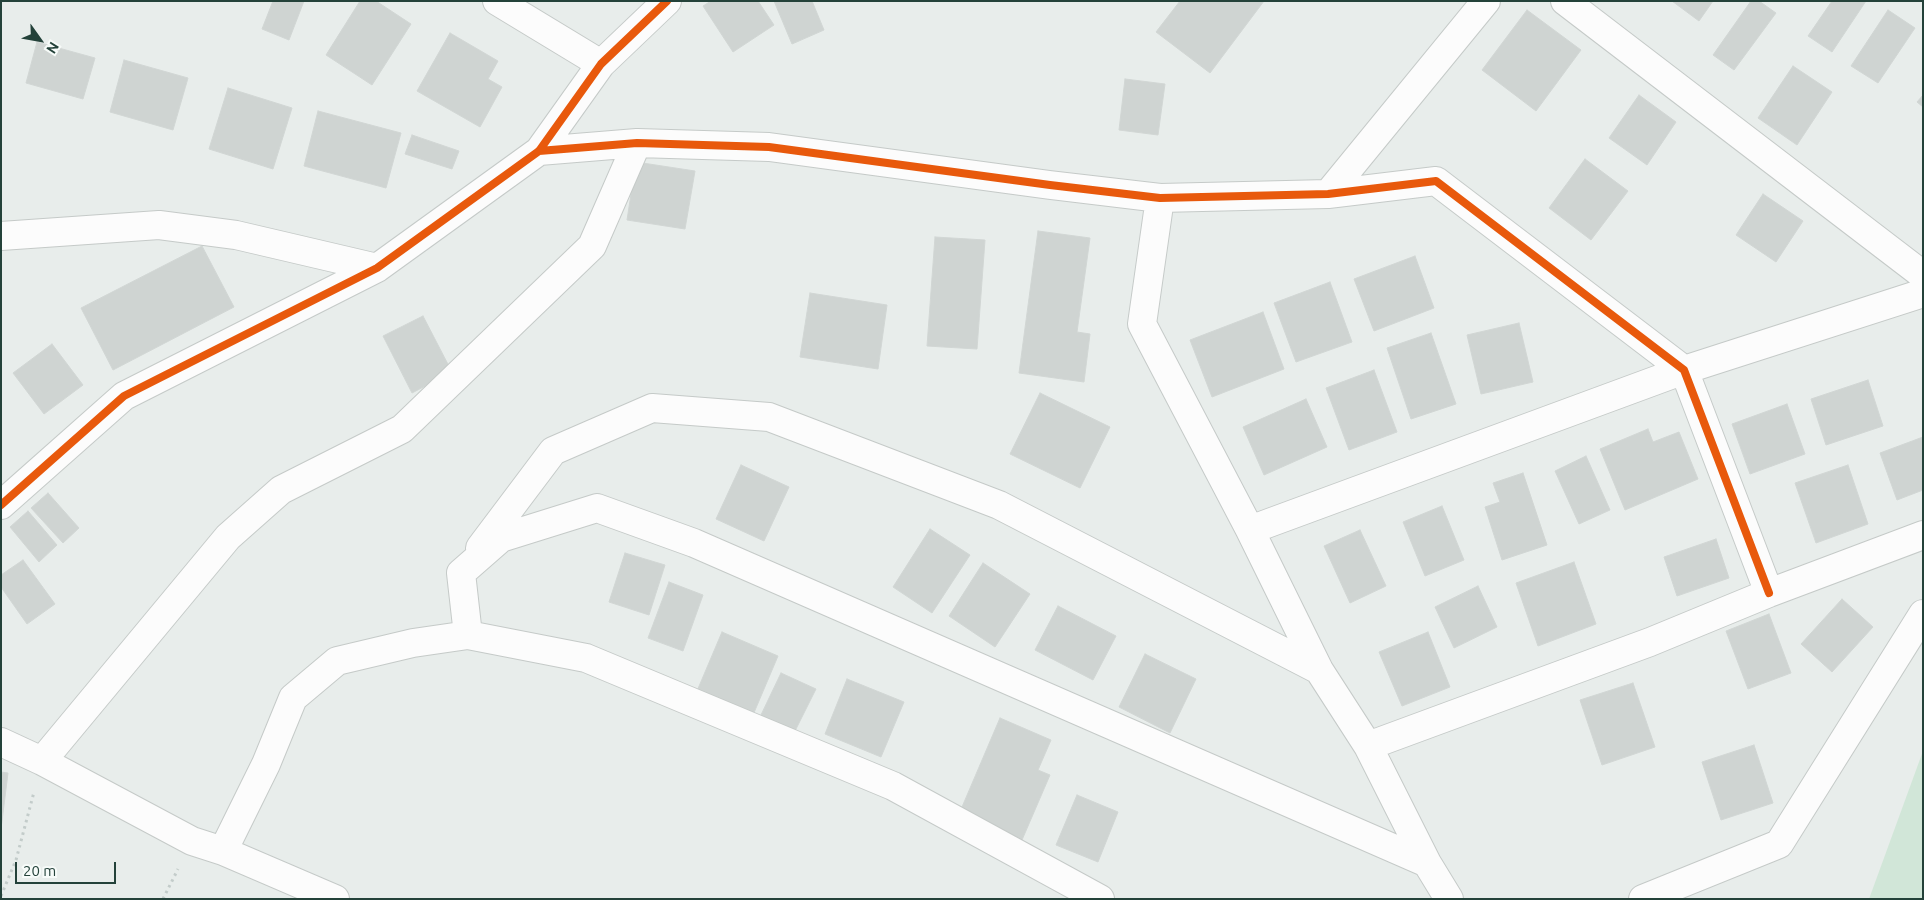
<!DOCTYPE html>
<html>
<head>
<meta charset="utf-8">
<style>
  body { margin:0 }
  #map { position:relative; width:1924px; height:900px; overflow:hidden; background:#e8edeb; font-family:Ubuntu,sans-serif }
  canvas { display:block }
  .frame { position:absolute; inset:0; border:2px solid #24423a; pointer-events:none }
  .north { position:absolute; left:15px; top:15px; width:50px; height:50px; -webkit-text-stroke:4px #f7fbf9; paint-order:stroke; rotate:122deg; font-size:14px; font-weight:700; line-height:20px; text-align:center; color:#24423a }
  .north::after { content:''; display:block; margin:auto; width:18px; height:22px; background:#24423a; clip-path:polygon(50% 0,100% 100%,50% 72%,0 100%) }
  .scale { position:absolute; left:15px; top:862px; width:101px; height:22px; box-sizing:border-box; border:2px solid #24423a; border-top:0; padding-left:6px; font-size:15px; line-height:18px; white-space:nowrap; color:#24423a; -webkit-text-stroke:4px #f7fbf9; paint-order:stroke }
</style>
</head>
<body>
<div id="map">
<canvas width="1924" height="900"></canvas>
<div class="frame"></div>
<div class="north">N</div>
<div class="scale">20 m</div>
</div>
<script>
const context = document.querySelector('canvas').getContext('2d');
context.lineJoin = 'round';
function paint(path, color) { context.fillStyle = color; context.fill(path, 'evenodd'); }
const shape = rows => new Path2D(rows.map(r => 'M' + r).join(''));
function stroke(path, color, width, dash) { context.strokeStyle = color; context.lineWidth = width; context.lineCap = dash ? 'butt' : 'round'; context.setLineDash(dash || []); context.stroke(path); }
paint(shape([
  [1923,751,1923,899,1869,899]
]), '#d1e6d8');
const building = shape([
  [273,1,304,1,289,40,262,29,273,1],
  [360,1,376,1,411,24,372,85,326,55,360,1],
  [711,1,758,1,774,25,733,52,703,6,711,1],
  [774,1,812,1,824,30,792,44,774,1],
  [1180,1,1264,1,1210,73,1156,32,1180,1],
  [1672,1,1713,1,1699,21,1672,1],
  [1751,1,1759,1,1776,13,1734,70,1713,55,1751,1],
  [1832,1,1866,1,1832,52,1808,36,1832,1],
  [1527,10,1581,50,1536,111,1482,70,1527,10],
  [1888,10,1915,28,1878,83,1851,66,1888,10],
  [450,33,498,61,488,79,502,87,480,127,417,91,450,33],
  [37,42,95,58,83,99,26,83,37,42],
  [124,60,188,78,173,130,110,112,124,60],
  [1793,66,1832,92,1797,145,1758,118,1793,66],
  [1125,79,1165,84,1158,135,1119,130,1125,79],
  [228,88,292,108,273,169,209,149,228,88],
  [1639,95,1676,122,1647,165,1609,138,1639,95],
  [1923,95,1923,107,1917,102,1923,95],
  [318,111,401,133,386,188,304,166,318,111],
  [412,135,459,151,452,169,405,154,412,135],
  [1585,159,1628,191,1591,240,1549,208,1585,159],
  [636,162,695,171,685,229,627,220,636,162],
  [1763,194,1803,221,1776,262,1736,235,1763,194],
  [1038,231,1090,238,1077,332,1090,334,1084,382,1019,373,1038,231],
  [935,237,985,240,977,349,927,346,935,237],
  [202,246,234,307,113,370,81,308,202,246],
  [1415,256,1434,308,1374,331,1354,279,1415,256],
  [1330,282,1352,342,1296,362,1274,303,1330,282],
  [810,293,887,305,878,369,800,357,810,293],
  [1263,312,1284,369,1212,397,1190,340,1263,312],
  [423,316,452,372,412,393,383,336,423,316],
  [1519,323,1533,382,1481,394,1467,335,1519,323],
  [1431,333,1456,404,1411,419,1387,348,1431,333],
  [52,344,83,385,44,414,13,373,52,344],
  [1374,370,1397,432,1349,450,1326,388,1374,370],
  [1868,380,1883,426,1826,445,1811,399,1868,380],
  [1040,393,1110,427,1080,488,1010,454,1040,393],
  [1306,399,1327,447,1264,475,1243,427,1306,399],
  [1787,404,1805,454,1750,474,1732,424,1787,404],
  [1648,429,1653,442,1679,432,1698,479,1625,510,1600,449,1648,429],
  [1923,437,1923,490,1897,500,1880,453,1923,437],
  [1586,456,1610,510,1579,524,1555,471,1586,456],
  [741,465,789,487,764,541,716,519,741,465],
  [1848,465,1868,524,1816,543,1795,483,1848,465],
  [1523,473,1547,545,1502,560,1485,507,1500,502,1493,483,1523,473],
  [48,493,79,528,63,543,31,508,48,493],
  [1442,506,1464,560,1425,576,1403,522,1442,506],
  [28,511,57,545,39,562,10,527,28,511],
  [930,529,970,555,932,613,893,587,930,529],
  [1360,530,1386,586,1350,603,1324,546,1360,530],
  [1716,539,1729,578,1677,596,1664,557,1716,539],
  [625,553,665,565,649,615,609,602,625,553],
  [23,560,55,604,27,624,1,587,1,575,23,560],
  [1574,562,1596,624,1538,646,1516,583,1574,562],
  [983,563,1030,594,995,647,949,616,983,563],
  [669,582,703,595,683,651,648,638,669,582],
  [1478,586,1497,627,1454,648,1435,607,1478,586],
  [1842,599,1873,627,1832,672,1801,644,1842,599],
  [1058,606,1116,636,1093,680,1035,650,1058,606],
  [1769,614,1791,673,1748,689,1726,631,1769,614],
  [722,632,778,656,753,715,697,691,722,632],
  [1428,632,1450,687,1402,706,1379,652,1428,632],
  [1145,654,1196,679,1170,733,1119,707,1145,654],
  [781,673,816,689,794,733,760,717,781,673],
  [847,679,904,702,881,757,825,734,847,679],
  [1633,683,1655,747,1602,765,1580,700,1633,683],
  [1000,718,1051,740,1038,770,1050,775,1022,840,959,814,1000,718],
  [1754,745,1773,803,1721,820,1702,762,1754,745],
  [1,772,8,773,1,829,1,772],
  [1077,795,1118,812,1098,862,1056,845,1077,795]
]);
paint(building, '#cfd4d2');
stroke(building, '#d1d6d4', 1);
const street = shape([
  [497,1,601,64],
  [1565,1,1923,275],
  [539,151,637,143,769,147,1050,185,1160,198,1328,194,1436,181,1684,370,1769,593],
  [1328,194,1486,1],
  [1160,198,1142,324,1250,530,1319,670,1368,746,1427,863,1449,899],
  [1,236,159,225,236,235,377,268],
  [1,505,124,396,377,268,539,151,601,64,667,1],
  [1250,530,1684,370,1923,293],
  [480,548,553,451,652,408,769,417,999,505,1319,670],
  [468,635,461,573,501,538,597,508,694,543,1427,863],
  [1,742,42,761,192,841,223,851,335,899],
  [1368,746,1650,642,1769,593,1923,535],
  [42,761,228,537,281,490,402,429,592,246,637,143],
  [223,851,266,764,293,698,337,661,413,643,468,635,586,658,893,786,1100,899],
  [1643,899,1779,844,1923,614]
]);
stroke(street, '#c5cac8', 30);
stroke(shape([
  [1,896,16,860,34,792],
  [163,899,178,869]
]), '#c3ccca', 3, [2.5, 4]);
stroke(street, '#fcfcfc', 28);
stroke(shape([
  [539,151,637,143,769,147,1050,185,1160,198,1328,194,1436,181,1684,370,1769,593],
  [1,505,124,396,377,268,539,151,601,64,667,1]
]), '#e8590c', 8);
</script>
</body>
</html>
